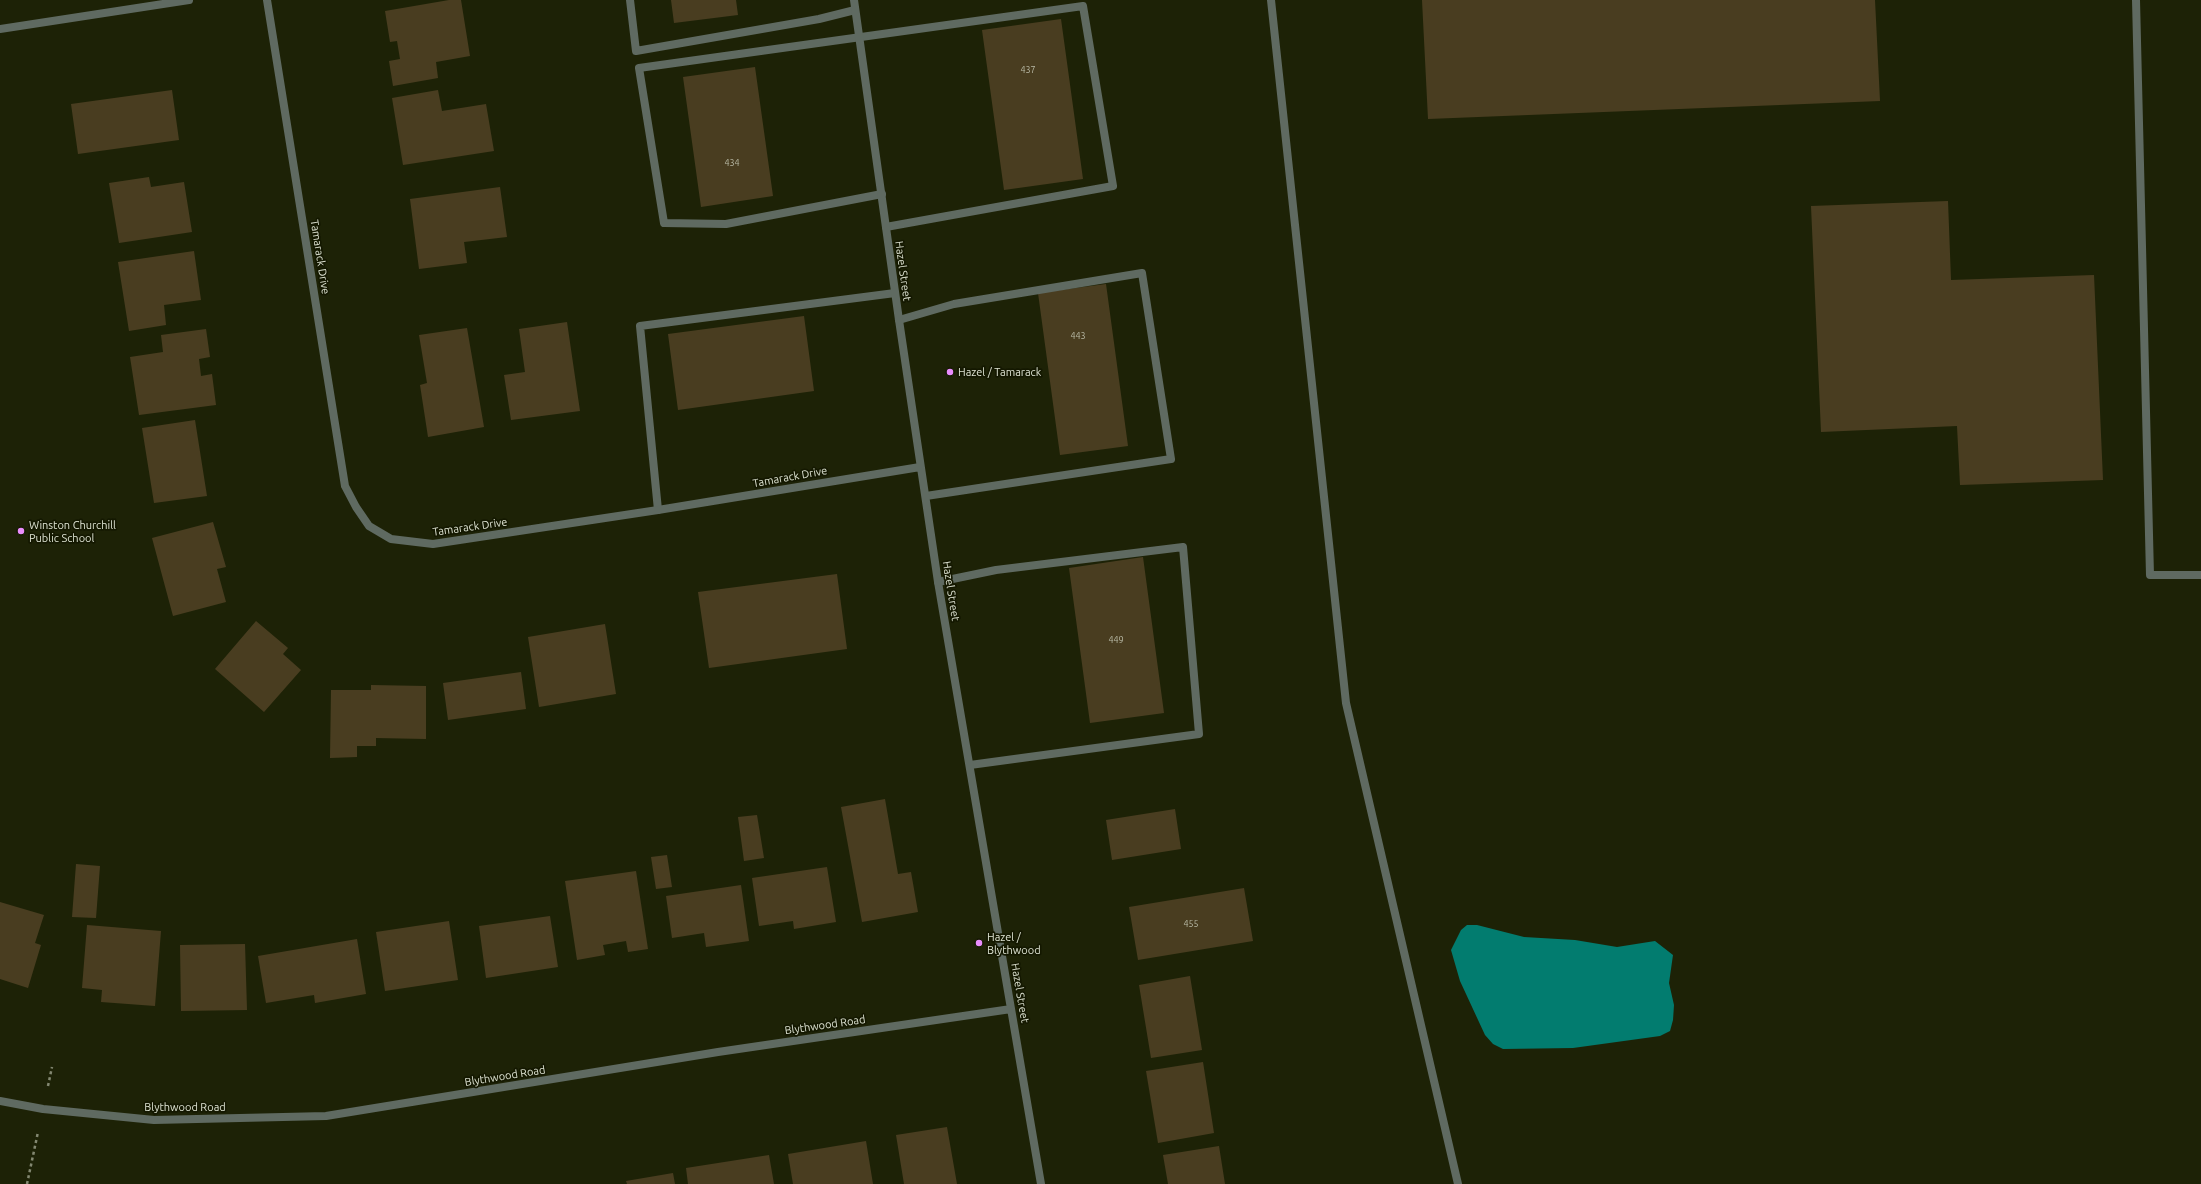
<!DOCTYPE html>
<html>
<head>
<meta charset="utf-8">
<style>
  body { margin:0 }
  canvas { display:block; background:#1d2206 }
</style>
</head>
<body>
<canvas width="2201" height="1184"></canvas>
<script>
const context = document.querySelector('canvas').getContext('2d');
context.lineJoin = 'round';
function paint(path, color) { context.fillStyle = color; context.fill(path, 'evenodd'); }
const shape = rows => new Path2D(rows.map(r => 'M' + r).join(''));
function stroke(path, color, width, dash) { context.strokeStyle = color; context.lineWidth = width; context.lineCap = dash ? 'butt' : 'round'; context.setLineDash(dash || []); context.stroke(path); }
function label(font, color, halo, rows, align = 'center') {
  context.font = font + ' Ubuntu,sans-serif'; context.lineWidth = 3.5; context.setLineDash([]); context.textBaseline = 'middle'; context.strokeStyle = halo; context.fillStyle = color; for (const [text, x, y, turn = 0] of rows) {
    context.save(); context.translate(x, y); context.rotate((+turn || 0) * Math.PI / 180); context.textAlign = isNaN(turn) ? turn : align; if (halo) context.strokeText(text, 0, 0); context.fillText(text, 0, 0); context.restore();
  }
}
paint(shape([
  [1467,925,1477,925,1524,937,1575,940,1617,947,1655,941,1673,955,1669,983,1674,1005,1673,1020,1670,1031,1660,1036,1573,1048,1503,1049,1493,1044,1485,1035,1460,981,1451,950,1461,930]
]), '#027c6f');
paint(shape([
  [449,0,461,0,470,56,436,62,438,78,393,86,389,61,400,59,397,41,390,42,385,11],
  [671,0,736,0,738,15,674,23],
  [1422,0,1875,0,1880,101,1428,119],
  [1061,19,1083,179,1004,190,982,30],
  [755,67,773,196,701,207,683,77],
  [172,90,179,140,78,154,71,104],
  [438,90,442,111,486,104,494,151,403,165,392,98],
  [149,177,151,187,184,182,192,232,119,243,109,183],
  [500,187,507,237,464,242,467,263,419,269,410,199],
  [1948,201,1951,280,2094,275,2103,480,1960,485,1957,426,1821,432,1811,206],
  [194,251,201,300,164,305,166,325,129,331,118,262],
  [1106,284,1128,446,1060,455,1038,293],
  [804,316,814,391,678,410,668,334],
  [567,322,580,411,511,420,504,375,525,372,519,329],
  [467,328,484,427,428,437,420,385,427,383,419,335],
  [206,329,210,357,199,359,201,376,212,374,216,405,139,415,130,357,163,352,161,335],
  [195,420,207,496,154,503,142,428],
  [213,522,226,567,217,569,226,602,173,616,152,538],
  [1143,557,1164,713,1090,723,1069,568],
  [837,574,847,649,709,668,698,592],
  [256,621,288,648,283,654,301,670,264,712,215,669],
  [605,624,616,694,539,707,528,637],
  [521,672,526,709,448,720,443,683],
  [371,685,426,686,426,739,376,738,376,746,357,746,357,757,330,758,331,690,371,690],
  [885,799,898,874,911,872,918,912,862,922,841,807],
  [1175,809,1181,849,1112,860,1106,820],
  [757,815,764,858,744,861,738,817],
  [667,855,672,887,656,889,651,857],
  [76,864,100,866,96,918,72,917],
  [827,867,836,922,794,929,793,921,759,926,752,878],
  [636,871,648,949,628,952,626,941,603,945,605,955,577,960,565,881],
  [741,885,749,941,706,947,704,933,672,938,666,896],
  [1244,888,1253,941,1138,960,1129,907],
  [0,902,44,915,35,943,41,945,28,988,0,979],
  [550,916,558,967,486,978,479,926],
  [449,921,458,980,385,991,376,932],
  [87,925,161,931,155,1006,101,1002,102,990,82,988],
  [357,939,366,994,315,1003,314,995,266,1003,258,956],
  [245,944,247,1010,181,1011,180,945],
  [1190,976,1202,1050,1151,1058,1139,985],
  [1203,1062,1214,1133,1158,1143,1146,1071],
  [947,1127,957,1184,904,1184,896,1135],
  [866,1141,873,1184,793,1184,788,1154],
  [1219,1146,1225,1184,1168,1184,1163,1155],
  [769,1155,774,1184,688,1184,686,1168],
  [673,1173,675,1184,627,1184,626,1181]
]), '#493d20');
stroke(shape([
  [48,1086,52,1067],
  [27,1184,38,1132]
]), '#838871', 2.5, [3, 3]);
stroke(shape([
  [630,0,636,51,819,19,855,10],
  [1271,0,1346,703,1458,1184],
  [2136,0,2150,575,2201,575],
  [882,194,726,224,664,223,639,68,1083,6,1113,186,886,227],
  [899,320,954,304,1142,273,1171,459,926,496],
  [658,510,640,326,895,293],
  [938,582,996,570,1183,547,1199,734,970,765]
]), '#5f6a61', 8);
stroke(shape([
  [267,0,345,486,356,507,369,526,391,539,433,544,658,510,920,467],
  [854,0,899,320,938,582,1041,1184],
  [0,29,189,0],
  [0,1101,43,1109,154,1120,326,1116,718,1052,1011,1009]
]), '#5f6a61', 8);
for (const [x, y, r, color] of [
  [950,372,4,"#ea8dfd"],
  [21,531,4,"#ea8dfd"],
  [979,943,4,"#ea8dfd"]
]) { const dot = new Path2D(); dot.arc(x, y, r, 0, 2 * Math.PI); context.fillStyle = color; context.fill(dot); stroke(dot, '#141800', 1.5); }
label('9px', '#b9baa6', null, [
  ["437",1028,70],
  ["434",732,163],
  ["443",1078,336],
  ["449",1116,640],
  ["455",1191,924]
]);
label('11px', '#dee3d2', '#141800', [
  ["Tamarack Drive",320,257,81],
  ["Hazel Street",903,271,82],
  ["Tamarack Drive",790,477,-10],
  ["Tamarack Drive",470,527,-8],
  ["Hazel Street",951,591,81],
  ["Hazel Street",1020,993,80],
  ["Blythwood Road",825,1025,-8],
  ["Blythwood Road",505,1076,-9],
  ["Blythwood Road",185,1107]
]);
label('11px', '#dee3d2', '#141800', [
  ["Hazel / Tamarack",958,372],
  ["Winston Churchill",29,525],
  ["Public School",29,538],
  ["Hazel /",987,937],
  ["Blythwood",987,950]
], 'left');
</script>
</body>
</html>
